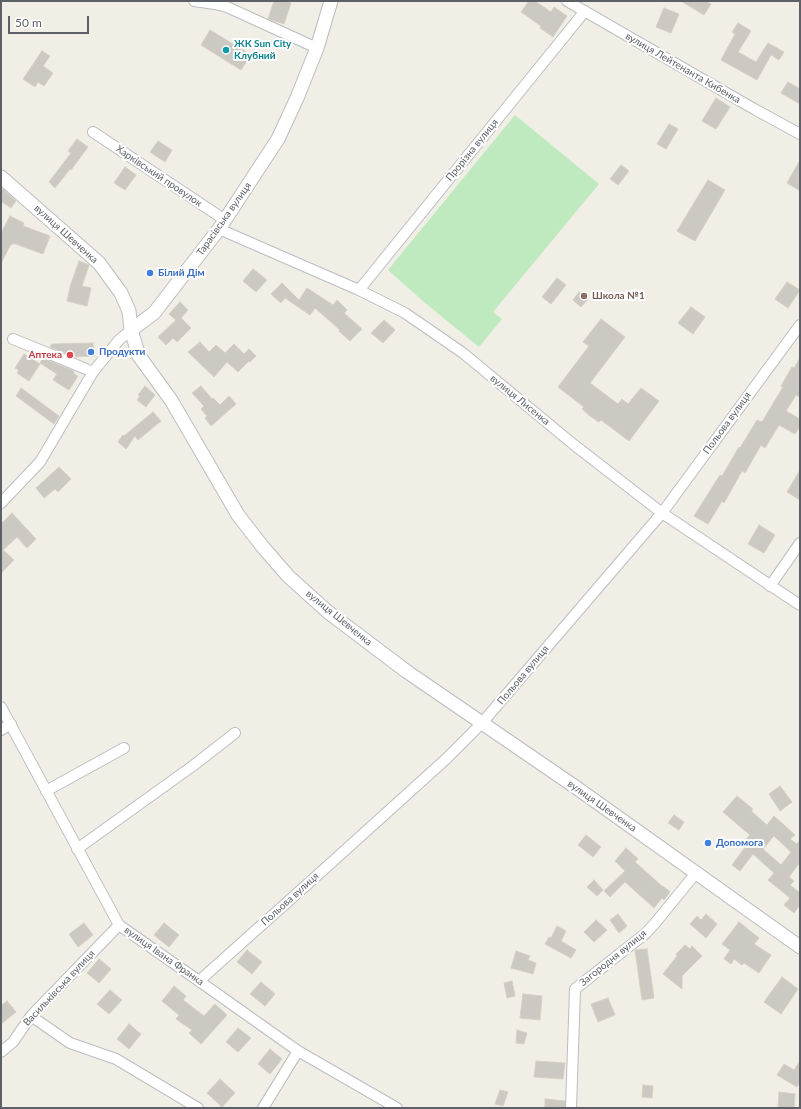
<!DOCTYPE html>
<html>
<head>
<meta charset="utf-8">
<style>
  body { margin:0 }
  #map { position:relative; width:801px; height:1109px; overflow:hidden; background:#f0eee5; font-family:Lato,sans-serif }
  canvas { display:block }
  .frame { position:absolute; inset:0; border:2px solid #5d6167; pointer-events:none }
  .scale { position:absolute; left:8px; top:16px; width:81px; height:18px; box-sizing:border-box; border:2px solid #5d6167; border-top:0; padding-left:5px; font-size:12px; line-height:14px; white-space:nowrap; color:#5d6167; -webkit-text-stroke:3px #fff; paint-order:stroke }
</style>
</head>
<body>
<div id="map">
<canvas width="801" height="1109"></canvas>
<div class="frame"></div>
<div class="scale">50 m</div>
</div>
<script>
const context = document.querySelector('canvas').getContext('2d');
context.lineJoin = 'round';
function paint(path, color) { context.fillStyle = color; context.fill(path, 'evenodd'); }
const shape = rows => new Path2D(rows.map(r => 'M' + r).join(''));
function stroke(path, color, width, dash) { context.strokeStyle = color; context.lineWidth = width; context.lineCap = dash ? 'butt' : 'round'; context.setLineDash(dash || []); context.stroke(path); }
function label(font, color, halo, rows, align = 'center') {
  context.font = font + ' Lato,sans-serif'; context.lineWidth = 4; context.setLineDash([]); context.textBaseline = 'middle'; context.strokeStyle = halo; context.fillStyle = color; for (const [text, x, y, turn = 0] of rows) {
    context.save(); context.translate(x, y); context.rotate((+turn || 0) * Math.PI / 180); context.textAlign = isNaN(turn) ? turn : align; if (halo) context.strokeText(text, 0, 0); context.fillText(text, 0, 0); context.restore();
  }
}
paint(shape([
  [515,115,599,184,493,312,502,319,479,347,424,302,388,270]
]), '#bfeabf');
const building = shape([
  [274,1,286,1,291,3,284,24,268,19,274,1],
  [529,1,535,1,551,12,554,7,567,16,553,37,540,28,541,26,521,12,529,1],
  [681,1,706,1,711,4,704,15,681,1],
  [664,8,679,14,671,33,656,27,664,8],
  [738,23,751,31,738,52,756,62,768,43,784,52,779,60,771,55,757,80,721,60,735,34,732,32,738,23],
  [210,30,251,55,241,70,201,45,210,30],
  [42,51,50,56,43,66,53,73,44,86,38,82,35,87,23,79,42,51],
  [788,82,800,89,800,104,781,93,788,82],
  [716,98,730,107,716,129,702,121,716,98],
  [669,124,678,129,666,149,657,144,669,124],
  [77,139,88,147,71,170,70,169,55,188,49,182,71,153,68,151,77,139],
  [158,141,172,150,165,162,150,152,158,141],
  [800,160,800,191,787,183,800,160],
  [621,165,629,171,618,185,610,179,621,165],
  [125,167,136,175,125,190,114,183,125,167],
  [708,180,725,190,695,241,677,231,708,180],
  [3,189,16,201,11,208,1,201,1,192,3,189],
  [10,216,24,223,23,226,50,236,43,254,13,243,12,245,11,244,1,263,1,233,10,216],
  [79,261,89,265,82,286,91,288,87,306,67,301,71,284,79,261],
  [253,269,267,280,256,292,243,281,253,269],
  [557,278,566,285,551,304,542,297,557,278],
  [787,282,800,290,788,308,775,299,787,282],
  [282,283,299,300,307,288,333,305,337,300,347,310,344,313,362,329,350,341,339,331,340,330,315,308,310,315,285,298,281,303,271,294,282,283],
  [579,292,588,299,581,307,573,300,579,292],
  [180,302,188,310,181,318,191,328,177,342,173,338,166,345,158,337,176,320,169,314,180,302],
  [691,307,705,317,693,334,678,323,691,307],
  [601,319,625,337,590,383,618,404,622,399,628,404,641,388,659,401,629,441,601,420,599,422,590,416,582,409,584,407,558,387,589,346,583,342,601,319],
  [384,320,395,330,383,343,371,333,384,320],
  [200,342,209,352,216,345,225,353,234,344,244,354,249,349,256,356,250,362,249,361,238,372,227,362,214,377,188,352,200,342],
  [93,343,94,356,74,357,50,347,52,344,93,343],
  [24,354,40,364,29,381,17,373,19,370,15,368,24,354],
  [43,358,74,371,74,374,78,376,69,390,53,380,57,374,40,363,43,358],
  [800,358,800,397,796,395,786,411,800,419,800,426,795,434,779,425,765,448,761,445,745,473,742,471,724,503,722,501,708,524,694,516,720,475,722,476,739,447,740,448,757,420,762,422,783,387,781,386,792,367,794,368,800,358],
  [145,386,155,395,146,407,137,400,140,396,138,395,145,386],
  [201,386,212,399,213,398,220,405,229,396,236,404,211,426,205,418,207,416,201,409,204,406,192,393,201,386],
  [21,388,59,416,54,424,16,396,21,388],
  [153,412,161,421,138,440,135,436,126,449,118,442,123,435,124,436,153,412],
  [59,467,71,479,58,492,55,489,44,498,36,488,59,467],
  [800,470,800,500,787,492,800,470],
  [12,513,36,539,27,548,17,537,3,550,14,560,1,573,1,524,12,513],
  [759,525,775,535,764,553,748,544,759,525],
  [780,786,792,802,780,811,769,794,780,786],
  [737,796,753,809,751,811,767,825,774,816,795,835,790,839,797,844,800,840,800,862,789,877,794,881,790,885,800,893,800,905,794,913,784,905,790,898,768,880,774,873,753,854,740,871,732,865,746,846,743,843,750,835,723,812,737,796],
  [774,836,791,852,781,865,763,849,774,836],
  [674,815,684,822,679,830,668,823,674,815],
  [586,835,601,847,593,857,578,845,586,835],
  [626,848,638,859,635,862,663,887,663,886,670,892,664,900,662,898,654,908,625,882,610,897,604,891,625,871,615,861,626,848],
  [594,880,603,890,597,896,587,887,594,880],
  [618,914,627,926,619,933,610,920,618,914],
  [706,914,717,924,706,938,690,924,697,916,701,920,706,914],
  [596,920,607,930,594,942,584,932,596,920],
  [739,922,759,938,754,944,771,955,759,973,744,963,742,965,734,959,731,964,724,959,730,950,722,944,739,922],
  [84,923,93,935,78,947,69,934,84,923],
  [164,923,179,935,169,947,154,935,164,923],
  [557,926,566,931,561,941,576,950,571,958,545,944,549,937,551,938,557,926],
  [685,945,690,949,692,946,702,956,682,976,682,989,663,974,677,956,676,954,685,945],
  [647,949,654,998,642,1000,635,950,647,949],
  [247,950,262,962,252,974,237,962,247,950],
  [516,951,530,956,528,960,536,963,533,974,511,968,516,951],
  [99,959,111,969,99,983,87,973,99,959],
  [782,977,798,989,781,1014,764,1002,782,977],
  [512,981,515,996,507,998,504,983,512,981],
  [261,982,275,994,265,1006,250,994,261,982],
  [174,986,186,996,183,1000,204,1016,215,1004,227,1015,201,1044,189,1033,192,1030,176,1019,179,1015,162,1001,174,986],
  [110,990,122,1000,109,1014,97,1004,110,990],
  [523,994,542,996,540,1020,520,1018,523,994],
  [608,998,615,1015,598,1022,591,1004,608,998],
  [7,1001,16,1012,1,1024,1,1006,7,1001],
  [129,1024,141,1034,129,1049,117,1039,129,1024],
  [238,1028,251,1038,238,1052,226,1042,238,1028],
  [517,1030,527,1033,524,1044,516,1043,517,1030],
  [270,1049,282,1059,270,1074,258,1064,270,1049],
  [536,1061,565,1063,563,1079,534,1077,536,1061],
  [800,1061,800,1081,797,1087,777,1075,784,1064,794,1070,800,1061],
  [220,1079,235,1093,222,1107,207,1093,220,1079],
  [643,1085,653,1086,652,1098,642,1097,643,1085],
  [500,1090,508,1092,503,1106,495,1104,500,1090],
  [779,1092,795,1094,794,1108,778,1108,779,1092],
  [545,1099,565,1101,565,1108,545,1108,545,1099]
]);
paint(building, '#ccc8c2');
stroke(building, '#d6d0c2', 1);
const minor = shape([
  [194,1,215,4,227,7,317,48],
  [567,1,756,110,800,134],
  [93,132,225,220],
  [219,229,359,290,405,313,463,353,573,444,662,513,800,605],
  [359,290,585,11],
  [13,339,67,361,93,372],
  [1,503,40,462,93,372,119,340,131,330],
  [770,586,800,543],
  [1,707,119,925,199,981,298,1051,397,1108],
  [1,730,11,724],
  [46,791,124,748],
  [77,849,194,765,235,733],
  [199,981,321,872,446,759,482,723,662,513,800,325],
  [31,1016,70,1043,116,1059,198,1108],
  [1,1052,13,1042,31,1016,119,925],
  [263,1108,298,1051],
  [571,1108,575,989,645,934,656,922,696,873]
]);
const tertiary = shape([
  [1,177,99,263,121,293,129,311,131,330,139,356,171,400,238,515,262,546,288,576,328,612,406,671,574,786,800,947],
  [131,330,154,313,219,229,278,139,297,98,317,48,331,1]
]);
stroke(minor, '#babdc2', 12);
stroke(tertiary, '#babdc2', 15);
stroke(minor, '#fff', 10);
stroke(tertiary, '#fff', 13);
for (const [x, y, r, color] of [
  [226,50,4,"#0f9aa8"],
  [150,273,4,"#3f7fe0"],
  [584,296,4,"#8d6e63"],
  [91,352,4,"#3f7fe0"],
  [70,355,4,"#e0444e"],
  [708,843,4,"#3f7fe0"]
]) { const dot = new Path2D(); dot.arc(x, y, r, 0, 2 * Math.PI); context.fillStyle = color; context.fill(dot); stroke(dot, '#fff', 1.5); }
label('bold 10px', '#0d838f', '#fff', [
  ["ЖК Sun City",234,44],
  ["Клубний",234,56]
], 'left');
label('10px', '#5d6167', '#fff', [
  ["вулиця Лейтенанта Кибенка",683,68,30],
  ["Прорізна вулиця",472,150,-51],
  ["Харківський провулок",159,176,34],
  ["Тарасівська вулиця",224,219,-55],
  ["вулиця Шевченка",66,234,42],
  ["вулиця Лисенка",520,400,39],
  ["Польова вулиця",727,423,-54],
  ["вулиця Шевченка",339,618,39],
  ["Польова вулиця",523,675,-50],
  ["вулиця Шевченка",602,806,35],
  ["Польова вулиця",290,899,-42],
  ["вулиця Івана Франка",164,956,35],
  ["Загородня вулиця",613,958,-39],
  ["Васильківська вулиця",59,988,-47]
]);
label('bold 10px', '#366cbe', '#fff', [
  ["Білий Дім",158,273],
  ["Продукти",99,352],
  ["Допомога",716,843]
], 'left');
label('bold 10px', '#785e54', '#fff', [
  ["Школа №1",592,296]
], 'left');
label('bold 10px', '#be3a42', '#fff', [
  ["Аптека",62,355]
], 'right');
</script>
</body>
</html>
